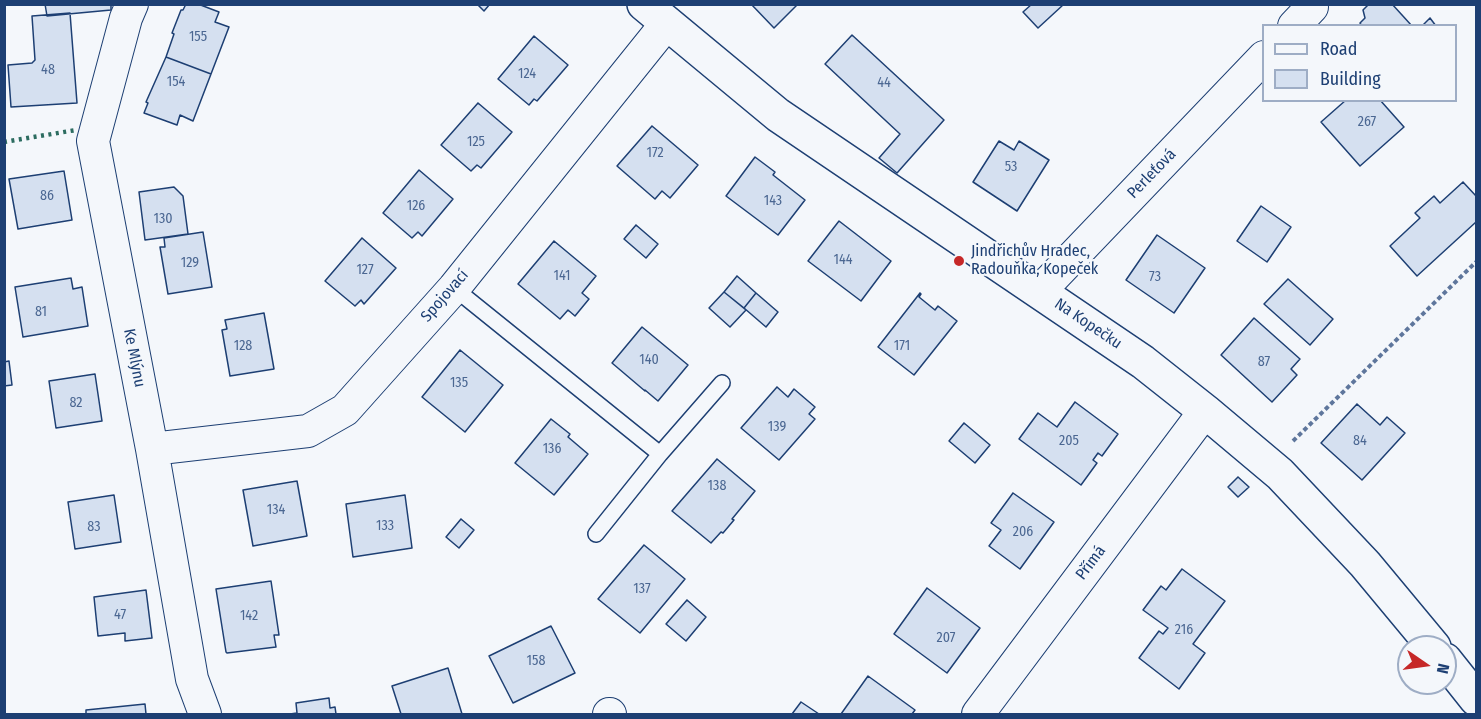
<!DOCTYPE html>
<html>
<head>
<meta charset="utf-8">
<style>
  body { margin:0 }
  #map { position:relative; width:1481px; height:719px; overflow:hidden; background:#f4f7fb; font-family:"Fira Sans Condensed",sans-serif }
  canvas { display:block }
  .frame { position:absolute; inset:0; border:6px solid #1d3f73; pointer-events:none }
  .legend { position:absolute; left:1262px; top:24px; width:195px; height:78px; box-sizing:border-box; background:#f4f7fb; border:2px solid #9eadc5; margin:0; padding:8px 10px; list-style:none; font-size:18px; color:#1d3f73 }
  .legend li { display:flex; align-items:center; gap:12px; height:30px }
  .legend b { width:30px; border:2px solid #9eadc5 }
  .north { position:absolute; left:1397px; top:635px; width:60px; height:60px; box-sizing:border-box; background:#f4f7fb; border:2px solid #9eadc5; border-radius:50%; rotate:103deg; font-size:16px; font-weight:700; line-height:24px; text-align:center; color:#1d3f73 }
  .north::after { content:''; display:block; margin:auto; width:21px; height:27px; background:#c62828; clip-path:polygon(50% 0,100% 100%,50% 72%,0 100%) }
</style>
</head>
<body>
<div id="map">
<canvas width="1481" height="719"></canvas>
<div class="frame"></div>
<ul class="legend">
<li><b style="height:8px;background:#f4f7fb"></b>Road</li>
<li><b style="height:16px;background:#d5e0f0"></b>Building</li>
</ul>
<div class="north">N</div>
</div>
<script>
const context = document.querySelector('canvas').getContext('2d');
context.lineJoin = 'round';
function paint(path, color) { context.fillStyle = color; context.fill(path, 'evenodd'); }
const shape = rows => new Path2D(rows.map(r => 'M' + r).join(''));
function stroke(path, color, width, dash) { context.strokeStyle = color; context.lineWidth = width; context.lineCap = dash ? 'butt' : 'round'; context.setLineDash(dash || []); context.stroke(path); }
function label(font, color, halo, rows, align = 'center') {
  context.font = font + ' "Fira Sans Condensed",sans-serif'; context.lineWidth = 4.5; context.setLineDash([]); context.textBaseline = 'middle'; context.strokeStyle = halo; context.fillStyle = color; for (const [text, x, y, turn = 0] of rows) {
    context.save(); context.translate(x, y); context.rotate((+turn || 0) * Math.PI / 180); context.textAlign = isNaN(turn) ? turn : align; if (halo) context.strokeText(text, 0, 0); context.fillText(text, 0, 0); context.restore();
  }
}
const building = shape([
  [45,4,111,4,111,10,47,16,45,4],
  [186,4,198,4,219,12,215,22,229,27,211,74,166,57,174,34,172,33,181,10,183,10,186,4],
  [477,4,490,4,484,11,477,4],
  [751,4,798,4,774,28,751,4],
  [1032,4,1062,4,1063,5,1038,28,1023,12,1032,4],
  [1369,4,1392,4,1412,26,1362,26,1360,23,1365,18,1363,10,1369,4],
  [70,13,77,103,11,107,8,65,32,63,35,60,32,16,70,13],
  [1430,18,1436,26,1422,26,1430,18],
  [852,35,944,120,897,173,879,158,900,134,825,64,852,35],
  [534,36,568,65,537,101,534,99,529,105,498,79,534,36],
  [166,57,211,74,193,121,180,115,177,125,144,113,148,103,146,102,166,57],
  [1346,100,1380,100,1404,127,1360,166,1321,122,1346,100],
  [478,103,512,132,481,168,477,165,471,171,441,145,478,103],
  [652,126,698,165,670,198,662,191,655,199,617,166,652,126],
  [999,141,1014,150,1019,141,1049,160,1017,211,973,182,999,141],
  [755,157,775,172,773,175,805,200,778,235,726,196,755,157],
  [419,170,453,199,422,236,418,232,412,238,383,213,419,170],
  [64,171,72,220,18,229,9,179,64,171],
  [1463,182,1476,196,1476,222,1417,276,1390,246,1420,218,1415,213,1434,196,1440,203,1463,182],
  [174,187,183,196,188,234,145,240,139,192,174,187],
  [1261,206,1291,227,1267,262,1237,241,1261,206],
  [839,221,891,261,861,301,808,261,839,221],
  [636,225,658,244,646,258,624,239,636,225],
  [203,232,212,287,168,294,160,247,165,247,164,238,203,232],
  [1157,235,1205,268,1174,313,1126,280,1157,235],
  [362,238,396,268,364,304,361,300,355,306,325,281,362,238],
  [554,241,596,276,582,293,589,299,575,316,568,310,560,319,518,284,554,241],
  [737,276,756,293,744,308,724,292,737,276],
  [71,278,73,289,82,287,88,326,23,337,15,287,71,278],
  [1288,279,1333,319,1310,345,1264,304,1288,279],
  [724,292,746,310,730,327,709,308,724,292],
  [756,293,778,312,766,327,744,308,756,293],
  [920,293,921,294,919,297,935,310,938,306,957,321,914,375,878,347,920,293],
  [264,313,274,369,230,376,222,330,227,329,225,320,264,313],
  [1254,318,1300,359,1291,369,1297,375,1272,402,1221,355,1254,318],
  [642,327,688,365,658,401,645,390,645,391,612,363,642,327],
  [460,350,503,385,465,432,422,397,460,350],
  [9,361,12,385,4,386,4,362,9,361],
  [95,374,102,421,56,428,49,381,95,374],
  [777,387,788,397,794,389,815,407,809,414,815,419,779,460,741,428,777,387],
  [1075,402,1118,434,1102,456,1098,453,1093,460,1097,463,1081,485,1019,439,1038,413,1057,427,1075,402],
  [1357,404,1380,425,1387,417,1405,433,1362,480,1321,443,1357,404],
  [551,419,570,434,568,437,588,454,554,495,515,463,551,419],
  [964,423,990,445,975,463,949,441,964,423],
  [717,459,755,491,732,519,734,520,723,533,721,532,711,543,672,511,717,459],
  [1238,477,1249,487,1238,497,1228,487,1238,477],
  [297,481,307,536,253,546,243,490,297,481],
  [1013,493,1054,522,1020,569,989,546,1001,530,991,523,1013,493],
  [114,495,121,542,75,549,68,502,114,495],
  [405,495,412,548,353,557,346,504,405,495],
  [461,519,474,530,459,548,446,537,461,519],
  [644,545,685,579,640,633,598,599,644,545],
  [1182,569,1225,601,1193,644,1205,653,1179,689,1139,658,1159,631,1163,634,1168,628,1143,610,1161,586,1166,590,1182,569],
  [271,581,279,635,274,635,276,647,227,653,226,652,216,589,271,581],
  [927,588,980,628,947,673,894,634,927,588],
  [146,590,152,638,125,641,125,633,98,636,94,597,146,590],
  [687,600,706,617,686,641,666,624,687,600],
  [551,626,575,673,513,703,489,656,551,626],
  [448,668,462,714,401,714,392,686,448,668],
  [868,676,915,710,912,714,841,714,868,676],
  [329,698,330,708,335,707,336,714,290,714,297,713,296,703,329,698],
  [801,702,819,714,792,714,801,702],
  [145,704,146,714,86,714,86,710,145,704]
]);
paint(building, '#d5e0f0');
stroke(building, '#1d3f73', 1.5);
const lane = shape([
  [454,288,660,454],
  [596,534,660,454,722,383]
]);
const street = shape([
  [132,4,126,18,93,141,152,449,192,679,205,714],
  [1294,26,1312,7,1309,4],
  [1040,291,1264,57],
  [152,449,308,431,345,410,454,288,667,23],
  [609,714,610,714],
  [978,714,1205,411]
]);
const secondary = shape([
  [644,4,778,115,1143,362,1205,411,1280,474,1365,564,1434,647],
  [1445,660,1476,699]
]);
stroke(lane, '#1d3f73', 18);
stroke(street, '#1d3f73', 34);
stroke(secondary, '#1d3f73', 36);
stroke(shape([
  [1293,441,1476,262]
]), '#5e769c', 4, [4.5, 3]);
stroke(lane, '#f4f7fb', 15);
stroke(street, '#f4f7fb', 32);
stroke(secondary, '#f4f7fb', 33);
stroke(shape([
  [4,142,76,130]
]), '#2c6c60', 4.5, [3, 4.5]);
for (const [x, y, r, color] of [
  [959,261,6,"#c62828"]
]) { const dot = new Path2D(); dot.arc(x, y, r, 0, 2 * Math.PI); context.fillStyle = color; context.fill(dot); stroke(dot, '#f4f7fb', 2); }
label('14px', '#4b6792', null, [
  ["155",198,37],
  ["48",48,70],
  ["124",527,74],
  ["154",176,82],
  ["44",884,83],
  ["267",1367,122],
  ["125",476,142],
  ["172",655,153],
  ["53",1011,167],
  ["86",47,196],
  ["143",773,201],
  ["126",416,206],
  ["130",163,219],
  ["144",843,260],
  ["129",190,263],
  ["127",365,270],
  ["141",562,276],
  ["73",1155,277],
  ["81",41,312],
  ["128",243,346],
  ["171",902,346],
  ["140",649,360],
  ["87",1264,362],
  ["135",459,383],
  ["82",76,403],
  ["139",777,427],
  ["205",1069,441],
  ["84",1360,441],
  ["136",552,449],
  ["138",717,486],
  ["134",276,510],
  ["133",385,526],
  ["83",94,527],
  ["206",1023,532],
  ["137",642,589],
  ["47",120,615],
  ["142",249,616],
  ["216",1184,630],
  ["207",946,638],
  ["158",536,661]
]);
label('16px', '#1d3f73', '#f4f7fb', [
  ["Perleťová",1152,174,-46],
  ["Spojovací",445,296,-49],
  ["Na Kopečku",1088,324,34],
  ["Ke Mlýnu",134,358,79],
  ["Přímá",1091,563,-53]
]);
label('16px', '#1d3f73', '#f4f7fb', [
  ["Jindřichův Hradec,",971,252],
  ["Radouňka, Kopeček",971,270]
], 'left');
</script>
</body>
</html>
